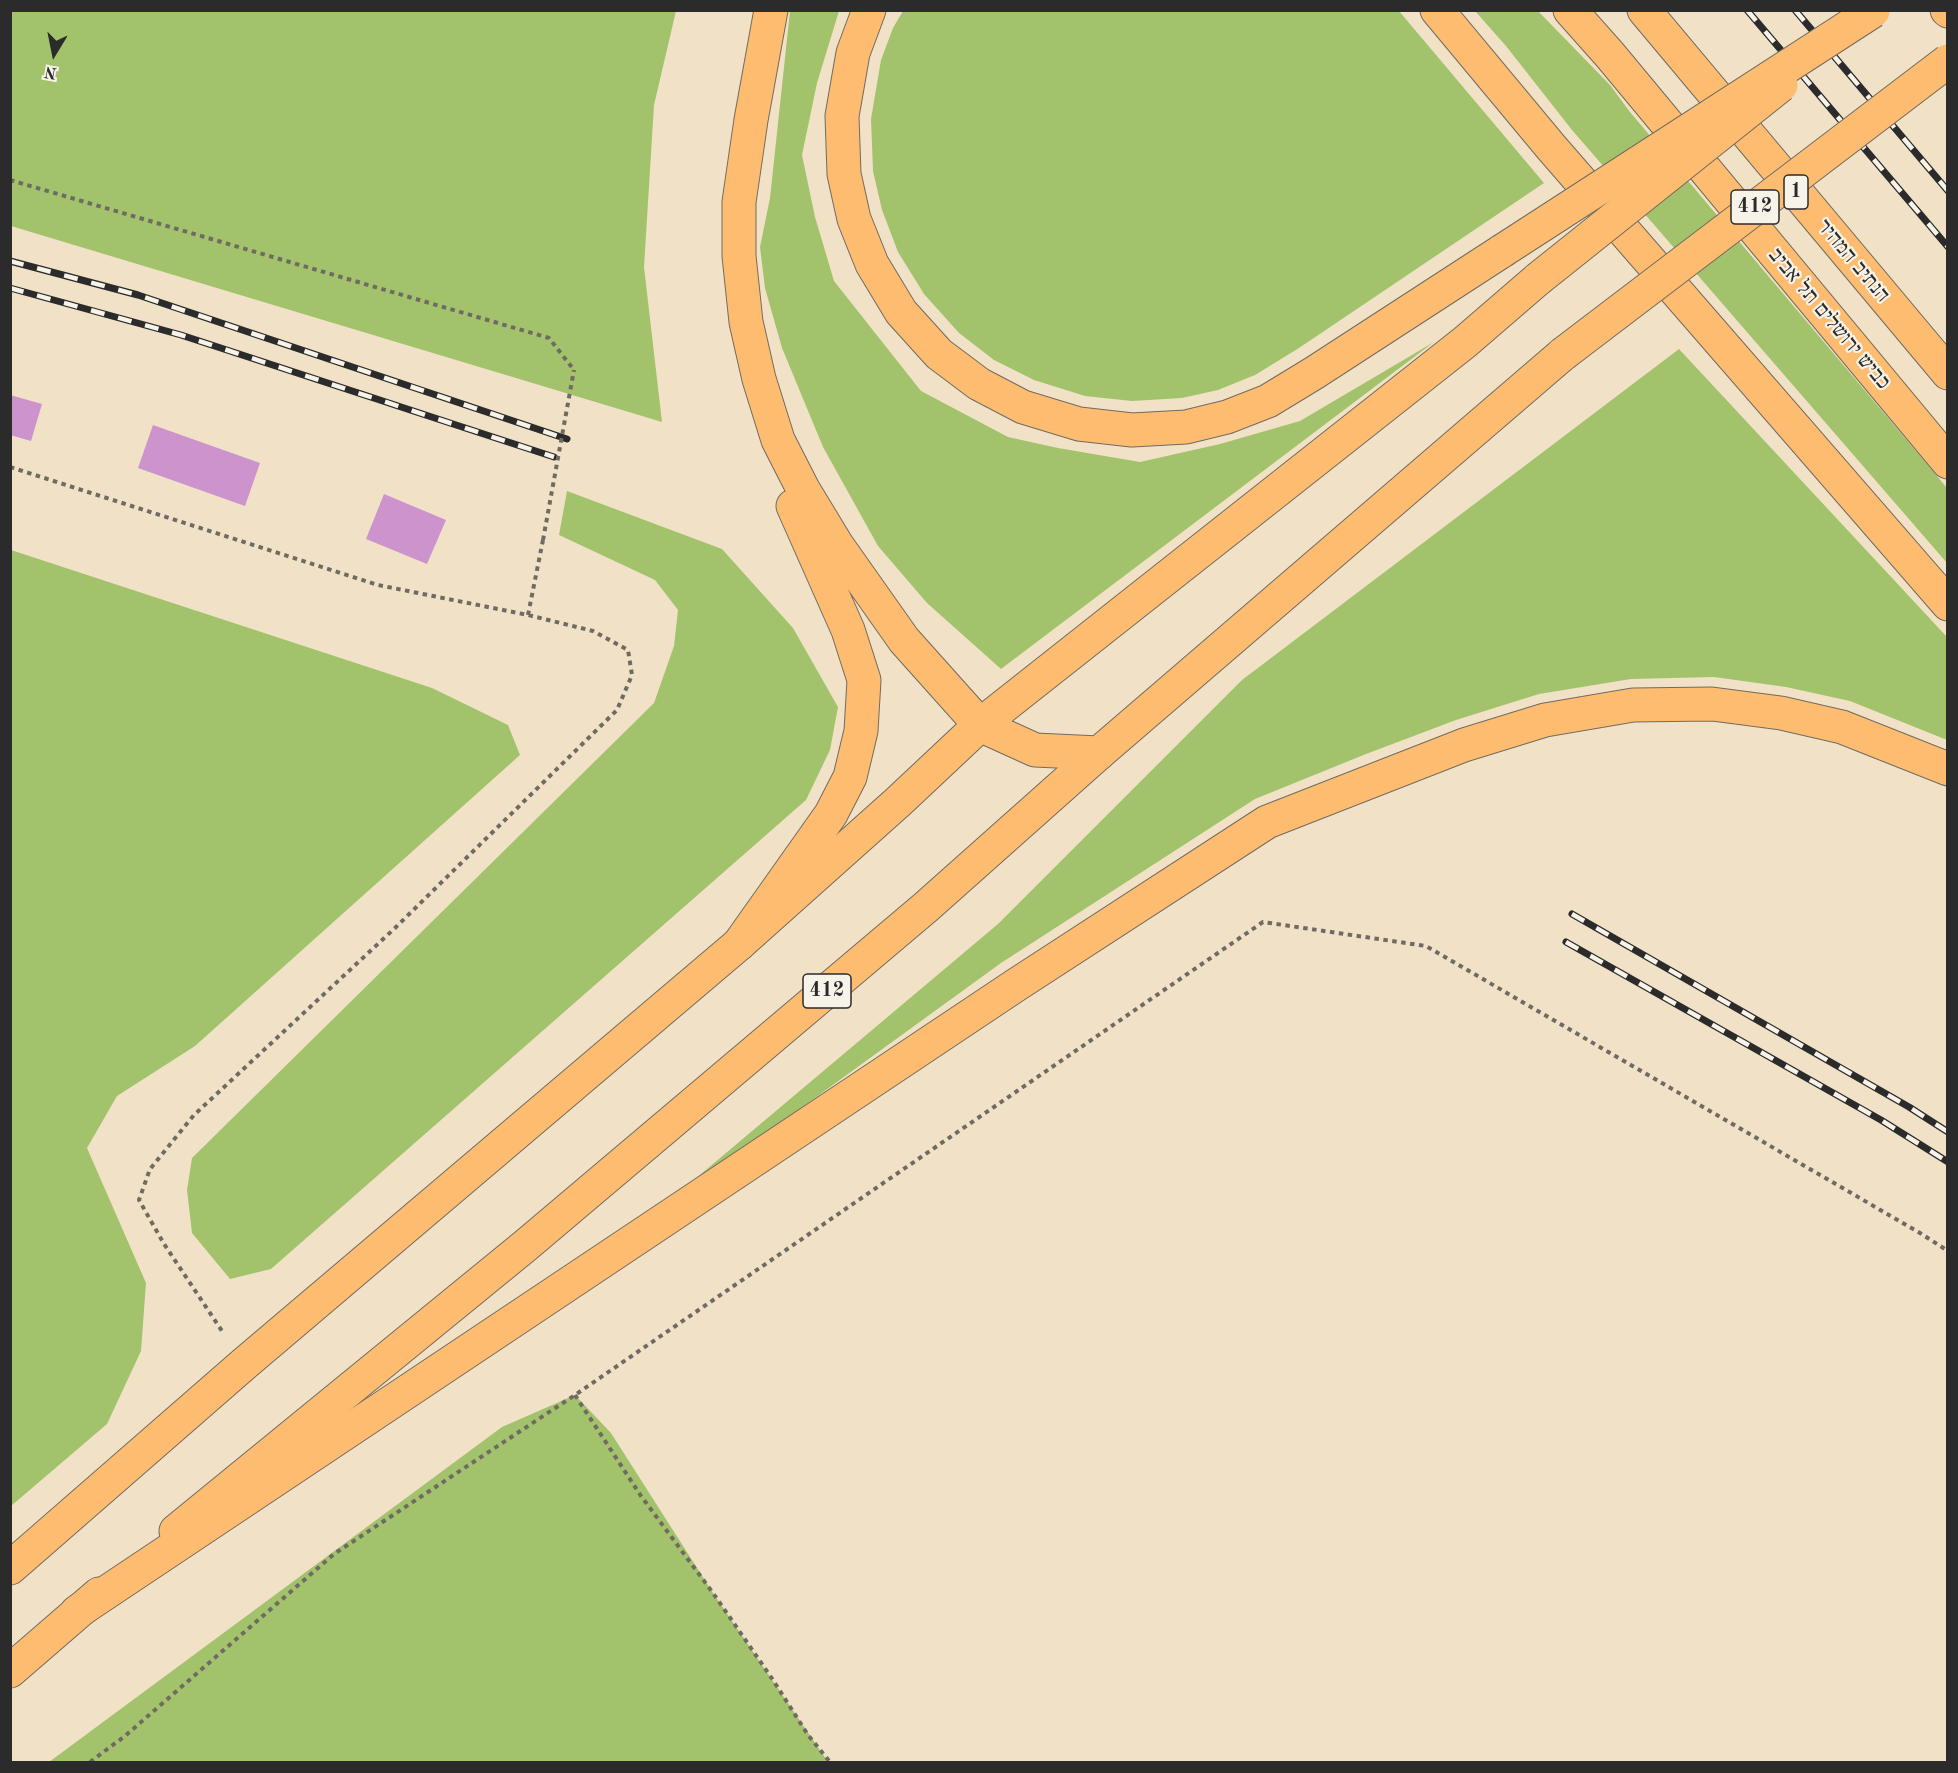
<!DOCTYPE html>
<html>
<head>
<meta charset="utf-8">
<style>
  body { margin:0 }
  #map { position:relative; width:1958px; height:1773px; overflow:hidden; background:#f1e2c7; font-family:"Old Standard TT",serif }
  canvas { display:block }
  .frame { position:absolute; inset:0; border:12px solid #2b2b2b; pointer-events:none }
  .north { position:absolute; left:24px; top:24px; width:60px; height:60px; -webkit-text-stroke:4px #f7f3e8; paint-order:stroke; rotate:190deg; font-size:16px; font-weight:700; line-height:24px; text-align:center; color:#2b2b2b }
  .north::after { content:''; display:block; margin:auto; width:21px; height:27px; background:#2b2b2b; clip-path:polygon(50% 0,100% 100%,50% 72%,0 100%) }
</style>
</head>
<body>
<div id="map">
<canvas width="1958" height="1773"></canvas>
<div class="frame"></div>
<div class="north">N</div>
</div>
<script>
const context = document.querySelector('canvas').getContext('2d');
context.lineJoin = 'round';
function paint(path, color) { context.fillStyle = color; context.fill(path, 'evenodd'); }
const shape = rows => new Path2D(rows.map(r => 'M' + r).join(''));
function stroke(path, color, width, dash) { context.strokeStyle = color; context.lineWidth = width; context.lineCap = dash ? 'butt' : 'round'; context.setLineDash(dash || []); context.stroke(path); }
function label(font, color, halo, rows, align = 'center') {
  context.font = font + ' "Old Standard TT","Frank Ruhl Libre",serif'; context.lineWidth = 4.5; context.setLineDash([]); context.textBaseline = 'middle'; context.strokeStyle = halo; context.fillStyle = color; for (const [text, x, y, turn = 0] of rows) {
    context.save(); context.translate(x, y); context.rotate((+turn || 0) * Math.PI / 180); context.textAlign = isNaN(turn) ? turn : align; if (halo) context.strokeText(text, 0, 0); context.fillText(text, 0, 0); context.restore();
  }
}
paint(shape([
  [10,11,676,11,654,105,644,267,662,422,11,226],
  [790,11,839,11,817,83,802,155,815,217,834,281,921,391,1008,437,1058,448,1140,462,1220,444,1300,421,1434,342,1001,669,927,603,878,546,823,447,782,348,765,288,760,247,770,198],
  [903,11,1399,11,1544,183,1299,348,1255,375,1218,390,1182,398,1132,401,1085,396,1034,380,994,360,959,333,924,294,898,252,882,210,873,171,871,119,881,60,893,28],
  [1475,11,1538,11,1610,85,1630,112,1947,488,1947,563,1572,130,1506,46],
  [1679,349,1947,637,1947,740,1850,701,1786,687,1714,677,1631,679,1539,694,1456,720,1366,754,1255,799,1001,963,644,1222,998,924,1242,680],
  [567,491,722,549,793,628,838,707,830,750,806,800,271,1269,230,1279,192,1233,187,1190,192,1158,654,703,674,646,678,610,655,580,559,535],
  [11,550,432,688,508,725,520,755,195,1046,117,1096,87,1148,146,1283,141,1351,107,1424,11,1506],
  [575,1395,611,1433,713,1593,828,1762,49,1762,502,1427]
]), '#a2c36c');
paint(shape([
  [10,395,42,404,31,441,10,435],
  [153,425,260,463,245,506,138,468],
  [384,494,446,520,427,564,366,539]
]), '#cc93cc');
const primary = shape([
  [176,1531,525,1246,926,907,1099,753,1563,354],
  [10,1568,244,1364,739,944,898,802,980,725,1465,342,1538,279],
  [10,1671,99,1594]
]);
const highway = shape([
  [771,10,751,120,739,202,739,256,746,322,759,379,778,440,803,489,837,545,904,640,980,725,1035,750,1099,753],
  [869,10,853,53,842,116,844,174,854,219,872,264,901,312,939,354,979,384,1023,407,1079,424,1132,430,1186,427,1227,417,1268,401,1314,373,1502,251],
  [1437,10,1551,147,1948,604],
  [1570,10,1610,55,1948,462],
  [1644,10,1948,373],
  [1947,10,1948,11],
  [739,944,831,814,850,777,861,731,864,680,848,630,793,506],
  [77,1612,1016,985,1267,822,1464,745,1545,720,1633,705,1712,704,1781,713,1842,727,1948,769]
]);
stroke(primary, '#706b62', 35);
stroke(highway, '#706b62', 35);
stroke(shape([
  [10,180,549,338,574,370],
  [10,467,378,585,528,615,593,631,628,650,632,675,617,710,395,928,194,1115,150,1169,139,1200,164,1244,224,1334],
  [528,615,543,540],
  [575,1395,641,1496,713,1593,773,1680,808,1735,830,1762],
  [90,1762,125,1736,334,1554,575,1395,1263,922,1426,946,1920,1233,1948,1251]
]), '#706b62', 4, [4.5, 4.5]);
stroke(primary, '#febc70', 33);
stroke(highway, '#febc70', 33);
const rail = shape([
  [1747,10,1948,247],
  [1795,10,1948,191],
  [10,261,138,295,567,439],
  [10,288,181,335,554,457],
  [1572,914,1909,1107,1948,1132],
  [1566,942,1881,1120,1948,1162]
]);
stroke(rail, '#2b2b2b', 7);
stroke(rail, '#f7f3e8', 4.5, [14]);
const primaryBridge = shape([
  [1538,279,1781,85],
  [1563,354,1948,61]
]);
const highwayBridge = shape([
  [1502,251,1873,11]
]);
stroke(primaryBridge, '#706b62', 35, []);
stroke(highwayBridge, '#706b62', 35, []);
stroke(shape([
  [543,540,574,370]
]), '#706b62', 4, [4.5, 4.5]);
stroke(primaryBridge, '#febc70', 33);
stroke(highwayBridge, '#febc70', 33);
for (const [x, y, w] of [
  [1796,192,24],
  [1755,207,48],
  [827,991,48]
]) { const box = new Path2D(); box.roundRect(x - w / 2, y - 17, w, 34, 4.5); context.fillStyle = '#f7f3e8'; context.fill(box); stroke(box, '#2b2b2b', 1.5); }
label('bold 20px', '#2b2b2b', null, [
  ["1",1796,192],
  ["412",1755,207],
  ["412",827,991]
]);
label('21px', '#2b2b2b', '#f7f3e8', [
  ["הנתיב המהיר",1853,261,50],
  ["כביש ירושלים תל אביב",1829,319,50]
]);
</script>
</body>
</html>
